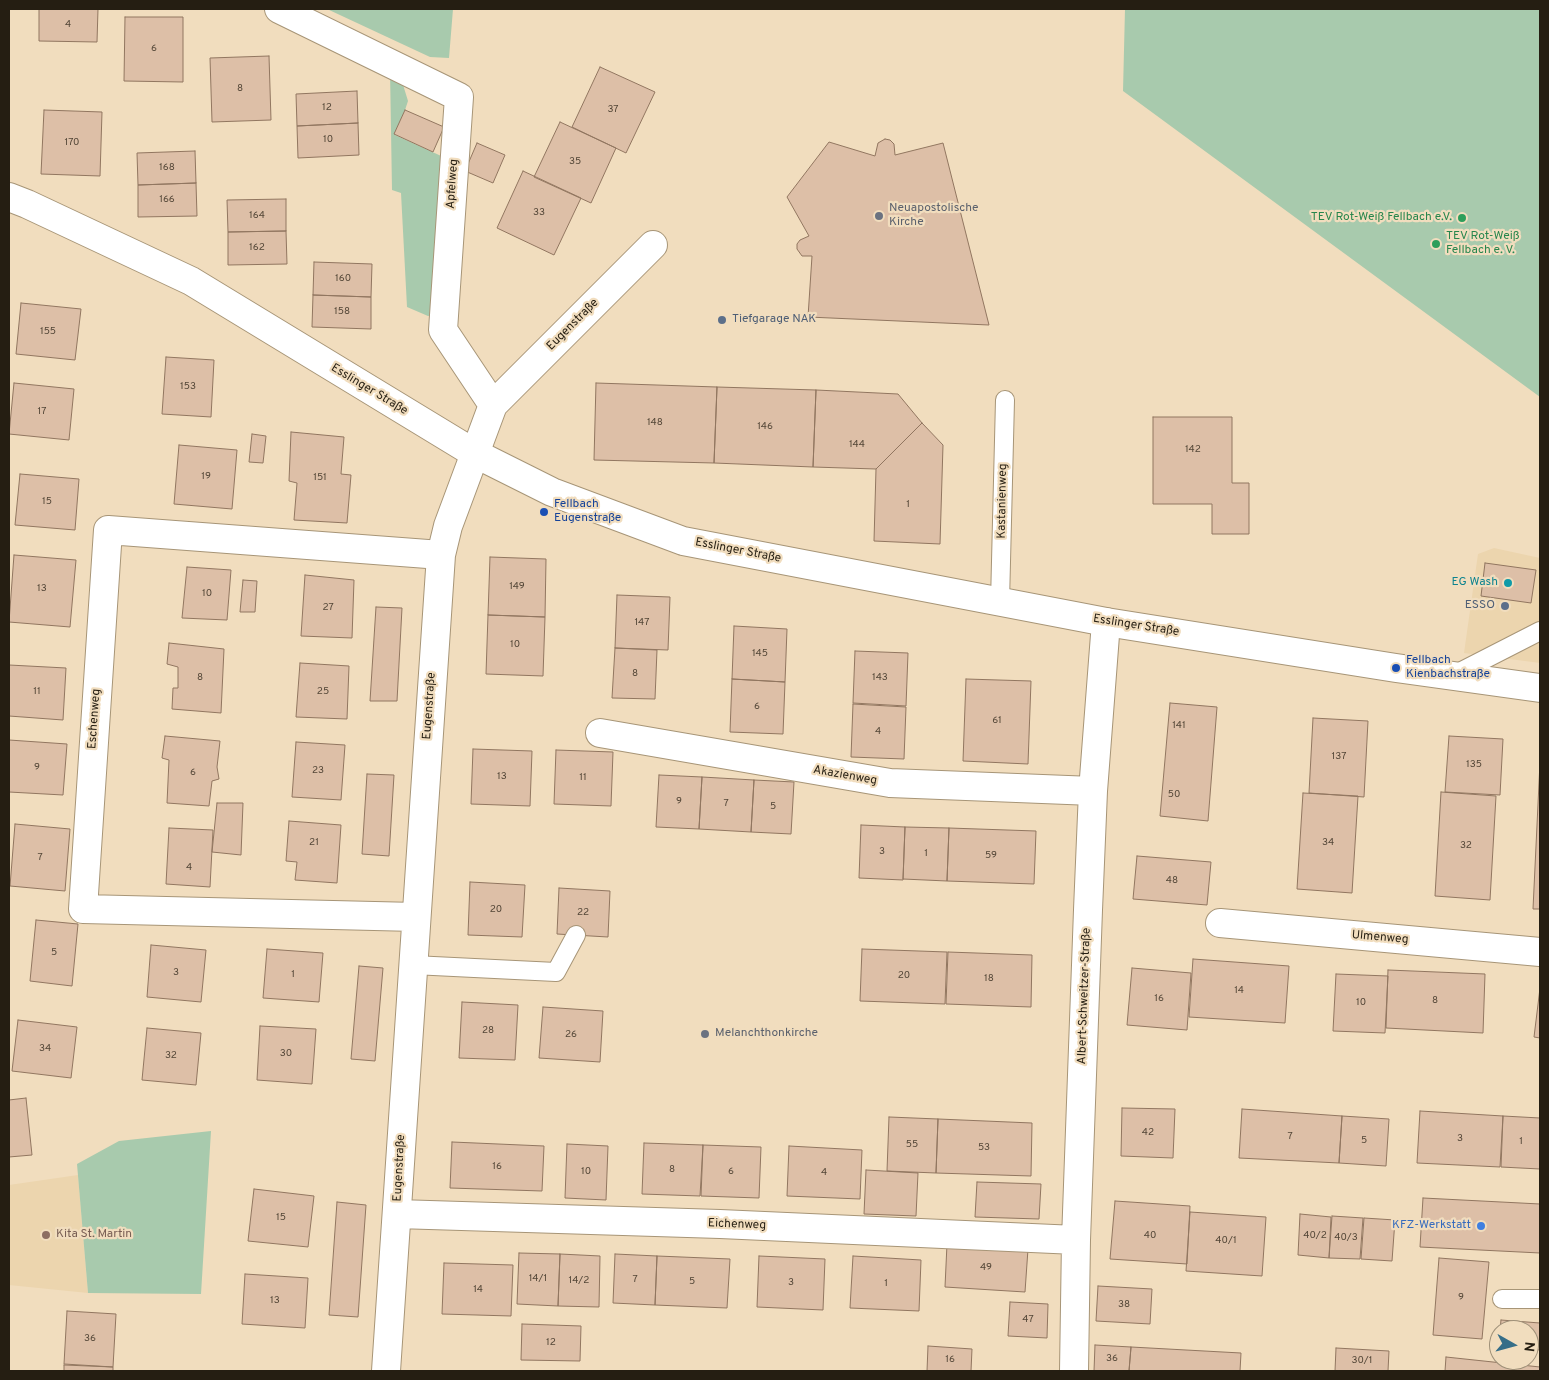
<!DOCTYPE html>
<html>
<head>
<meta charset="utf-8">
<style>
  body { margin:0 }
  #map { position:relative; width:1549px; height:1380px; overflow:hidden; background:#f1ddbe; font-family:Overpass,sans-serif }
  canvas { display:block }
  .frame { position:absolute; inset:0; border:10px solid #251e12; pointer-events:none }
  .north { position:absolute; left:1489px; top:1320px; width:50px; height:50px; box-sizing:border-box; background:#f1ddbe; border:1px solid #9f9179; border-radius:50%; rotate:97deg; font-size:14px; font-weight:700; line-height:20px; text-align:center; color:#251e12 }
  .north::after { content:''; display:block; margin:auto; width:18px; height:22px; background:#366e88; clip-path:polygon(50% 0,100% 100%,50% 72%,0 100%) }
</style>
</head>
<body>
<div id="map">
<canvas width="1549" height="1380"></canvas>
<div class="frame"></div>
<div class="north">N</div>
</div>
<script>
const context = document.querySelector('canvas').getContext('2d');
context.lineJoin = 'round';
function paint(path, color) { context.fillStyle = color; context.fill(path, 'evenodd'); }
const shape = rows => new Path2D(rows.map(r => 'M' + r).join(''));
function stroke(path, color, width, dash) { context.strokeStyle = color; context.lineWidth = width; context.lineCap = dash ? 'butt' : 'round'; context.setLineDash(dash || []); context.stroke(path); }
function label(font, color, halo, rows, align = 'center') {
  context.font = font + ' Overpass,sans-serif'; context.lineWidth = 4.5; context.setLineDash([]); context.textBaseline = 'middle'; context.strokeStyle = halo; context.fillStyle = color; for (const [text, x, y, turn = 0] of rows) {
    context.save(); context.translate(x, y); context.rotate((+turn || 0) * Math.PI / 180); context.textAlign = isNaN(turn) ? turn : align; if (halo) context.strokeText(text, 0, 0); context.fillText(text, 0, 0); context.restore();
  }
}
paint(shape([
  [1494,548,1540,558,1540,663,1464,653,1478,554],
  [78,1175,88,1293,9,1285,9,1185]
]), '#ecd5ae');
paint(shape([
  [327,9,453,9,449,58,430,57],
  [1125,9,1540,9,1540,397,1123,91],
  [390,70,401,78,408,101,405,110,395,135,450,160,435,315,428,316,407,307,401,193,392,190],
  [211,1131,201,1294,88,1293,77,1164,119,1141]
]), '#a8caad');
const building = shape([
  [39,9,98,9,97,42,39,41,39,9],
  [125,17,183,17,183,82,124,81,125,17],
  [269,56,271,120,212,122,210,58,269,56],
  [600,67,655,92,626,153,572,127,600,67],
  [357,91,358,123,297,126,296,94,357,91],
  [44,110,102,112,100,176,41,174,44,110],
  [405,110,444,127,433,152,394,134,405,110],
  [560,122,616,148,591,203,534,177,560,122],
  [358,123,359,155,298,158,297,126,358,123],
  [885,139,890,140,894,144,895,155,943,143,989,325,808,317,812,256,802,256,797,249,797,244,800,240,809,236,787,197,829,142,875,156,878,143,885,139],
  [477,143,505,155,493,183,465,171,477,143],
  [195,151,196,183,138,185,137,153,195,151],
  [523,171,581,198,554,255,497,228,523,171],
  [196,183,197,216,138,217,138,185,196,183],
  [286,199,286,231,228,232,227,200,286,199],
  [286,231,287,264,228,265,228,232,286,231],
  [314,262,372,264,371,297,313,295,314,262],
  [313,295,371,297,371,329,312,327,313,295],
  [21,303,81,309,75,360,16,354,21,303],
  [166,357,214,360,211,417,162,414,166,357],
  [14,383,74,389,69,440,9,434,14,383],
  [596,383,717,387,714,463,594,460,596,383],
  [717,387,816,390,813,467,714,463,717,387],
  [816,390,898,394,922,423,876,469,813,467,816,390],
  [1153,417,1232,417,1232,483,1249,483,1249,534,1212,534,1212,504,1153,504,1153,417],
  [922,423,943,445,940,544,874,541,876,469,922,423],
  [291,432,344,437,341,474,351,475,347,523,294,520,297,483,289,481,291,432],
  [252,434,266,436,263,463,249,462,252,434],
  [179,445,237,450,232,509,174,504,179,445],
  [20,474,79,479,75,530,15,525,20,474],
  [14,555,76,560,70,627,9,622,14,555],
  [490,557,546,559,545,617,488,615,490,557],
  [1485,563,1536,570,1531,603,1481,596,1485,563],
  [187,567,231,570,227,620,182,618,187,567],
  [305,575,354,580,352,638,301,636,305,575],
  [243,580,257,581,255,612,240,612,243,580],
  [617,595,670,597,668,650,615,648,617,595],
  [376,607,402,608,397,701,370,701,376,607],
  [488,615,545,617,543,676,486,674,488,615],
  [734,626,787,629,785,682,732,679,734,626],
  [169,643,224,649,221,713,172,709,173,688,178,688,178,667,167,664,169,643],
  [615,648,657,650,655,699,612,698,615,648],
  [855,651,908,653,906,706,853,703,855,651],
  [300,663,349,666,347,719,296,717,300,663],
  [9,665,66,668,63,720,9,716,9,665],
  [732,679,785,682,783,734,730,732,732,679],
  [966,679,1031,681,1028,764,963,761,966,679],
  [1170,703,1217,707,1208,821,1160,816,1170,703],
  [853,704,906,707,904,759,851,757,853,704],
  [1313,718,1368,721,1364,797,1309,793,1313,718],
  [165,736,220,741,217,767,219,779,212,781,209,806,167,803,169,760,162,758,165,736],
  [1449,736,1503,739,1500,795,1445,792,1449,736],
  [9,740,67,744,63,795,9,792,9,740],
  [296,742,345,745,341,800,292,797,296,742],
  [473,749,532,751,530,806,471,804,473,749],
  [556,750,613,752,611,806,554,804,556,750],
  [1540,762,1540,909,1533,909,1540,762],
  [367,774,394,775,389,856,362,854,367,774],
  [659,775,702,777,699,829,656,827,659,775],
  [702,777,754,780,751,832,699,829,702,777],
  [754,780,794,782,791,834,751,832,754,780],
  [1441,792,1496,796,1490,900,1435,896,1441,792],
  [1303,793,1358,796,1352,893,1297,889,1303,793],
  [217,803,243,803,241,855,212,852,217,803],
  [289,821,341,825,337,883,295,880,297,862,286,861,289,821],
  [15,824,70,829,65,891,10,886,15,824],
  [861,825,905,827,903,880,859,878,861,825],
  [905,827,949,828,947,881,903,879,905,827],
  [169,828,213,830,210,887,166,884,169,828],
  [949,828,1036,831,1034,884,947,881,949,828],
  [1137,856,1211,862,1207,905,1133,899,1137,856],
  [470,882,525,885,522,937,468,935,470,882],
  [559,888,610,891,608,937,557,934,559,888],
  [36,920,78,924,72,986,30,981,36,920],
  [151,945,206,950,201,1002,147,997,151,945],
  [267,949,323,953,319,1002,263,998,267,949],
  [862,949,947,952,945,1004,860,1001,862,949],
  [948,952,1032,955,1031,1007,946,1004,948,952],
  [1193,959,1289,966,1285,1023,1189,1017,1193,959],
  [359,966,383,968,375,1061,351,1059,359,966],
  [1132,968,1191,973,1187,1030,1127,1025,1132,968],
  [1388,970,1485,974,1483,1033,1386,1028,1388,970],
  [1336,974,1388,976,1385,1033,1333,1031,1336,974],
  [1540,988,1540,1038,1534,1037,1540,988],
  [462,1002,518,1005,515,1060,459,1058,462,1002],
  [543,1007,603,1011,600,1062,539,1058,543,1007],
  [18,1020,77,1027,71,1078,12,1071,18,1020],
  [260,1026,316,1029,312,1084,257,1080,260,1026],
  [147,1028,201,1033,196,1085,142,1080,147,1028],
  [26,1098,32,1155,9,1157,9,1100,26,1098],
  [1122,1108,1175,1109,1173,1158,1121,1156,1122,1108],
  [1242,1109,1342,1116,1339,1163,1239,1158,1242,1109],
  [1420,1111,1503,1116,1500,1167,1417,1163,1420,1111],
  [1342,1116,1389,1119,1386,1166,1339,1163,1342,1116],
  [1503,1116,1540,1118,1540,1169,1501,1167,1503,1116],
  [889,1117,938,1119,936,1173,887,1171,889,1117],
  [938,1119,1032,1123,1031,1176,936,1173,938,1119],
  [452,1142,544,1146,542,1191,450,1188,452,1142],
  [644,1143,703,1145,700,1196,642,1194,644,1143],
  [567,1144,608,1146,606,1200,565,1198,567,1144],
  [703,1145,761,1147,759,1198,701,1196,703,1145],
  [789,1146,862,1150,860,1199,787,1196,789,1146],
  [866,1170,918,1173,916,1216,864,1214,866,1170],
  [977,1182,1041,1184,1039,1219,975,1217,977,1182],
  [254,1189,314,1196,308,1247,248,1241,254,1189],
  [1423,1198,1540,1204,1540,1253,1420,1247,1423,1198],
  [1115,1201,1190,1206,1187,1264,1110,1259,1115,1201],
  [337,1202,366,1205,358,1317,329,1315,337,1202],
  [1190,1212,1266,1217,1262,1276,1186,1271,1190,1212],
  [1300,1214,1331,1217,1329,1258,1298,1255,1300,1214],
  [1332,1216,1363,1218,1360,1259,1329,1258,1332,1216],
  [1364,1218,1395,1220,1392,1261,1361,1259,1364,1218],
  [947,1244,1028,1249,1025,1292,945,1287,947,1244],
  [519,1253,560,1254,558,1306,517,1304,519,1253],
  [560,1254,600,1256,599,1307,558,1306,560,1254],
  [615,1254,657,1256,655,1305,613,1303,615,1254],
  [657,1256,730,1259,727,1308,655,1305,657,1256],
  [759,1256,825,1259,823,1310,757,1307,759,1256],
  [853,1256,921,1260,919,1311,850,1308,853,1256],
  [1439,1258,1489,1262,1482,1339,1433,1335,1439,1258],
  [444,1263,513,1265,511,1316,442,1314,444,1263],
  [245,1274,308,1278,305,1328,242,1324,245,1274],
  [1098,1286,1152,1289,1150,1324,1096,1321,1098,1286],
  [1010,1302,1048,1304,1047,1338,1008,1336,1010,1302],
  [67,1311,116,1314,113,1367,64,1364,67,1311],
  [1501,1320,1540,1323,1540,1350,1529,1349,1529,1330,1500,1330,1501,1320],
  [522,1324,581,1326,580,1361,521,1360,522,1324],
  [1095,1345,1131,1347,1129,1371,1094,1371,1095,1345],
  [928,1346,972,1349,971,1371,927,1371,928,1346],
  [1131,1347,1241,1353,1240,1371,1129,1371,1131,1347],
  [1336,1348,1389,1351,1388,1371,1335,1371,1336,1348],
  [1446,1357,1540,1367,1540,1371,1445,1371,1446,1357],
  [64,1365,113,1367,113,1371,64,1371,64,1365]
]);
paint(building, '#ddbfa7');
stroke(building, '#917660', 1);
const lane = shape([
  [1000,602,1005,400],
  [1454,675,1540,631],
  [413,965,556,972,576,935],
  [1502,1299,1540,1299]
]);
const street = shape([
  [279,9,459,97,443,330,493,405,448,526,441,555,386,1371],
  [493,405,653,245],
  [600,733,890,783,1093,791],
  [416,917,83,909,108,530,441,555],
  [1220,923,1540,952],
  [397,1214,720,1224,1076,1240],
  [1074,1371,1076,1240,1088,910,1093,791,1106,622]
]);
const secondary = shape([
  [9,197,27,204,191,281,474,453,552,492,683,541,1106,622,1396,668,1540,688]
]);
stroke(lane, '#a79577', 20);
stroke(street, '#a79577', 30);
stroke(secondary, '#a79577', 30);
stroke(lane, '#fff', 18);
stroke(street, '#fff', 28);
stroke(secondary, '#fff', 28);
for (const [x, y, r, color] of [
  [879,216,5,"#6b7280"],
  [1462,218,5,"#2e9e5b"],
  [1436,244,5,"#2e9e5b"],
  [722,320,5,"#5c6f8a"],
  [544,512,5,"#1a4fb4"],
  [1508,583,5,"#0f9aa8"],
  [1505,606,5,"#5c6f8a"],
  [1396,668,5,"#1a4fb4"],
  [705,1034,5,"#6b7280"],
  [1481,1226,5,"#3f7fe0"],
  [46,1235,5,"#8d6e63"]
]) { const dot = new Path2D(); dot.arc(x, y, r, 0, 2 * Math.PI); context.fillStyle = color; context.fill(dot); stroke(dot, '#f1ddbe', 2); }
label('10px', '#534637', null, [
  ["4",68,25],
  ["6",154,49],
  ["8",240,89],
  ["12",327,108],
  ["37",613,110],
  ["10",328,140],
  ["170",72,143],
  ["35",575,162],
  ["168",167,168],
  ["166",167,200],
  ["33",539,213],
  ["164",257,216],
  ["162",257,248],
  ["160",343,279],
  ["158",342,312],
  ["155",48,332],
  ["153",188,387],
  ["17",42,412],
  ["148",655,423],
  ["146",765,427],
  ["144",857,445],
  ["142",1193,450],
  ["19",206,477],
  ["151",320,478],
  ["15",47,502],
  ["1",908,505],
  ["149",517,587],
  ["13",42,589],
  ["10",207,594],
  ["27",328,608],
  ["147",642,623],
  ["10",515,645],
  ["145",760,654],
  ["8",635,674],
  ["8",200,678],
  ["143",880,678],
  ["11",37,692],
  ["25",323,692],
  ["6",757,707],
  ["61",997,721],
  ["141",1179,726],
  ["4",878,732],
  ["137",1339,757],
  ["135",1474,765],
  ["9",37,768],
  ["23",318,771],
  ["6",193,773],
  ["13",502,777],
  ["11",583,778],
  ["50",1174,795],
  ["9",679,802],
  ["7",726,804],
  ["5",773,807],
  ["21",314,843],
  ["34",1328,843],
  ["32",1466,846],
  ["3",882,852],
  ["1",926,854],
  ["59",991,856],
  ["7",40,858],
  ["4",189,868],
  ["48",1172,881],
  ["20",496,910],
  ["22",583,913],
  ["5",54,953],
  ["3",176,973],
  ["1",293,975],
  ["20",904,976],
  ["18",989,979],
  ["14",1239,991],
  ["16",1159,999],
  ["8",1435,1001],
  ["10",1361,1003],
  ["28",488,1031],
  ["26",571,1035],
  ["34",45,1049],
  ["30",286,1054],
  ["32",171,1056],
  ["42",1148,1133],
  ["7",1290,1137],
  ["3",1460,1139],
  ["5",1364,1141],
  ["1",1521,1142],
  ["55",912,1145],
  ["53",984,1148],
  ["16",497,1167],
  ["8",672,1170],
  ["10",586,1172],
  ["6",731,1172],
  ["4",824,1173],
  ["15",281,1218],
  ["40",1150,1236],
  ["40/2",1315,1236],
  ["40/3",1346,1238],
  ["40/1",1226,1241],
  ["49",986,1268],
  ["14/1",538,1279],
  ["7",635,1280],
  ["14/2",579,1281],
  ["5",692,1282],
  ["3",791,1283],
  ["1",886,1284],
  ["14",478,1290],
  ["9",1461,1298],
  ["13",275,1301],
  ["38",1124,1305],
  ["47",1028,1320],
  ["36",90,1339],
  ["12",551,1343],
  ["36",1112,1359],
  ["16",950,1360],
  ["30/1",1362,1361]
]);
label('12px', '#251e12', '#f1ddbe', [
  ["Apfelweg",453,184,-86],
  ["Eugenstraße",573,325,-45],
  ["Esslinger Straße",369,390,31],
  ["Kastanienweg",1003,501,-89],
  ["Esslinger Straße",738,551,11],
  ["Esslinger Straße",1136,626,9],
  ["Eugenstraße",430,706,-86],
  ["Eschenweg",95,719,-86],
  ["Akazienweg",845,776,10],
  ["Ulmenweg",1380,938,5],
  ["Albert-Schweitzer-Straße",1085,996,-88],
  ["Eugenstraße",400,1168,-87],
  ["Eichenweg",737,1225,2]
]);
label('12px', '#5b616d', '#f1ddbe', [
  ["Neuapostolische",889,209],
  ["Kirche",889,223],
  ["Melanchthonkirche",715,1034]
], 'left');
label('12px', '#27864d', '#f1ddbe', [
  ["TEV Rot-Weiß Fellbach e.V.",1452,218],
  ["TEV Rot-Weiß",1446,237,"left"],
  ["Fellbach e. V.",1446,251,"left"]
], 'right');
label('12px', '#4e5e75', '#f1ddbe', [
  ["Tiefgarage NAK",732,320],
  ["ESSO",1495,606,"right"]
], 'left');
label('12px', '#164399', '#f1ddbe', [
  ["Fellbach",554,505],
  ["Eugenstraße",554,519],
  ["Fellbach",1406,661],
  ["Kienbachstraße",1406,675]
], 'left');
label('12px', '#0d838f', '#f1ddbe', [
  ["EG Wash",1498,583]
], 'right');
label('12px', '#366cbe', '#f1ddbe', [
  ["KFZ-Werkstatt",1471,1226]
], 'right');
label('12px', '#785e54', '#f1ddbe', [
  ["Kita St. Martin",56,1235]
], 'left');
</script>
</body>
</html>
